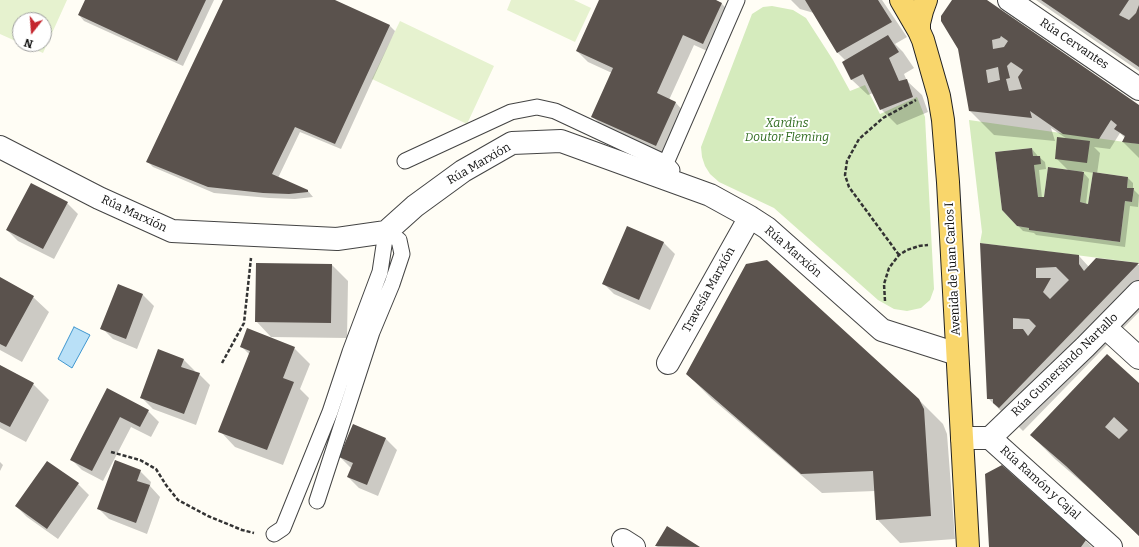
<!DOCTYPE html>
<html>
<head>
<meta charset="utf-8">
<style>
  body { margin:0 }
  #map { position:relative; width:1139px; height:547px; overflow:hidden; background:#fffdf5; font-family:Bitter,serif }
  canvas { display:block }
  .north { position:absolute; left:12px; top:12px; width:40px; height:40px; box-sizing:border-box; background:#fff; border:1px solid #a0a0a0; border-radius:50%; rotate:197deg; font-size:11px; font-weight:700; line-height:16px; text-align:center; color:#111 }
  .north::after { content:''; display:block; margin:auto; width:14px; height:18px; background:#c4262e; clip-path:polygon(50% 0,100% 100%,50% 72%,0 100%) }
</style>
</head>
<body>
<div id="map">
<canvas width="1139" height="547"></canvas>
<div class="north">N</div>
</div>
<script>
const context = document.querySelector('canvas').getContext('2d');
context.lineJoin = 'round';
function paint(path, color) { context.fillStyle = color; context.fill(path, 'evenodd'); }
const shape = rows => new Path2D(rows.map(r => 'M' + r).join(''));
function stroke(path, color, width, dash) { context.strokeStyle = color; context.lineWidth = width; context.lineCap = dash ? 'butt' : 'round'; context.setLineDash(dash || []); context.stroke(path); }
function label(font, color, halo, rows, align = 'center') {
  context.font = font + ' Bitter,serif'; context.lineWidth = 4; context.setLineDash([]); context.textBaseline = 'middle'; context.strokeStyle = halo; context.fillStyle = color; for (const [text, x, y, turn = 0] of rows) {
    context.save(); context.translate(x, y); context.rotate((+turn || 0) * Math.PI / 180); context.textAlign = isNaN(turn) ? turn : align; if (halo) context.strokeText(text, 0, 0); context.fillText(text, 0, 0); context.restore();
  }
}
paint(shape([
  [772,6,793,10,806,18,833,60,850,91,865,85,880,114,917,97,925,117,934,289,930,300,921,308,907,311,894,309,878,300,774,208,719,182,710,174,705,166,702,157,701,147,752,14,763,7],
  [969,120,1139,144,1139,263,980,243,982,232],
  [1032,148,1033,156,1040,156,1034,165,1038,197,1044,197,1048,167,1084,172,1080,202,1088,204,1093,172,1128,177,1127,188,1134,189,1132,202,1125,201,1120,242,1029,230,1029,228,1017,226,1002,210,995,152]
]), '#d5ebbd');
paint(shape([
  [0,0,67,0,43,53,23,44,44,44,44,20,20,20,20,43,0,34],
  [511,0,574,0,591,8,575,42,507,10],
  [400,21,494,66,467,124,372,79]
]), '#e6f2cf');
const water = shape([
  [74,327,90,335,72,368,58,359,74,327]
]);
paint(water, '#b9e0f7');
stroke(water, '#3f96cf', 1);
paint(shape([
  [86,0,214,0,183,66,84,21,79,15],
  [224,0,333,0,390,26,395,31,341,149,300,132,278,178,308,191,313,197,295,199,269,198,214,193,153,167,148,162],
  [600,0,714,0,721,3,732,14,714,54,694,45,669,100,675,102,686,114,667,156,604,128,593,117,612,73,588,62,577,51],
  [791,0,882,0,907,37,895,44,903,52,914,68,904,74,907,81,922,95,928,112,897,125,881,109,873,93,868,95,852,80,843,63,846,61,837,52,814,13,800,9],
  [954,0,985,0,1139,106,1139,158,1123,142,1125,138,1120,133,1110,149,1094,147,1100,153,1097,174,1128,178,1133,183,1133,189,1139,195,1138,207,1130,206,1125,247,1036,235,1034,233,1023,231,1003,210,1032,149,1037,155,1038,157,1039,157,1045,162,1046,169,1039,170,1042,198,1045,198,1069,171,1056,158,1067,139,1051,128,1055,141,994,135,970,111],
  [1082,171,1094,173,1089,205,1086,204,1089,179],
  [1036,0,1139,0,1139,71],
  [67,203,78,214,54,259,18,241,7,230],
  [628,227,664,243,675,254,650,310,614,294,603,283],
  [981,245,1079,256,1089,267,1097,259,1139,265,1139,312,1023,431,1014,422,1012,422,988,398],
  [332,265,348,281,347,338,271,337,256,321],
  [0,278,33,297,49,312,22,362,0,350],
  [118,285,143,295,154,306,137,349,113,339,102,328],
  [241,346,294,348,310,364,300,389,309,398,283,465,235,447,220,431,250,355],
  [159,351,184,360,195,371,194,372,199,374,210,385,196,425,153,409,142,398],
  [0,366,33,384,49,400,26,442,0,428],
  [687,374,919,400,943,424,947,434,955,539,900,543,877,519,875,491,822,493,711,398],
  [1139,385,1139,536,1091,490,1055,459,1031,435],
  [107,390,148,411,159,422,151,437,131,427,103,481,82,470,71,459],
  [353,425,386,439,397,450,378,496,359,488,348,477,352,469,340,457],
  [0,462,3,465,0,471],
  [140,471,151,482,150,486,160,497,147,534,109,519,98,508],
  [78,484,89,495,58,539,27,517,16,506],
  [668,527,698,547,658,547,656,546],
  [1085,540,1092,547,990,547]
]), '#0003');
paint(shape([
  [85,0,206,0,177,61,78,15],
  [223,0,335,0,390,25,335,144,295,127,272,174,308,190,308,192,289,194,263,193,208,187,146,162],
  [599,0,716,0,722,3,703,44,683,35,657,93,676,102,656,146,591,117,613,68,576,51],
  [805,0,878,0,892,22,837,53],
  [952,0,987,0,1139,105,1139,144,1122,142,1125,136,1114,129,1117,125,1111,120,1099,139,1063,134,1030,111,1032,118,969,111,958,49,941,21,941,16],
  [1001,36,1008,41,1004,47,993,49,992,40,1000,38],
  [1011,62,1023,70,1018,77,1022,89,1009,91,1006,79,1010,78,1007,66],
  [998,67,1000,80,988,83,986,70],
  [1041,0,1129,0,1119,15,1129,20,1136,13,1139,5,1139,67],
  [888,35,899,52,889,58,899,81,907,79,913,97,880,110,863,74,851,80,842,62],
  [1057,137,1090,141,1087,163,1055,159],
  [1032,148,1033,156,1040,156,1041,164,1034,165,1038,197,1044,197,1048,167,1084,172,1080,202,1088,204,1093,172,1128,177,1127,188,1134,188,1132,202,1125,201,1120,242,1029,230,1029,228,1017,226,1002,210,995,152],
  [31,183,68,202,43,249,6,230],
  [627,226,664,242,639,300,602,284],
  [980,243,1079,255,1079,264,1084,271,1096,258,1139,263,999,408,993,403,993,399,987,399],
  [1056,267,1069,280,1050,299,1043,292,1051,278,1036,278,1036,268],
  [1013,318,1029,319,1036,326,1028,336,1023,329,1013,329],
  [767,260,919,399,924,409,931,516,876,520,873,471,801,474,686,374,746,264],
  [256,263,332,264,331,323,255,322],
  [0,277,34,296,6,347,0,344],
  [118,284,143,294,126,339,100,329],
  [247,328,295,347,283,378,294,382,267,450,218,432,250,351,240,347],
  [158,349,184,359,181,367,200,373,184,414,140,398],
  [1107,354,1139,383,1139,536,1066,466,1030,435],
  [1114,417,1128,430,1119,439,1105,427],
  [0,365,34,383,10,427,0,422],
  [107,388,149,410,140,427,120,417,92,471,70,460],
  [353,424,386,438,367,485,347,477,353,463,339,457],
  [115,460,141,470,137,481,150,485,136,523,97,509],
  [47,461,79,483,47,529,15,506],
  [1002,465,1086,540,1081,547,989,547,985,474],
  [667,526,700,547,655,546]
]), '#5a524d');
const lane = shape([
  [405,161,511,112,537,107,555,111,666,163],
  [672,170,666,163,737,0],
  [274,534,283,528,330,412,350,352,380,272,386,232,399,240,402,254,392,284,372,332,317,501]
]);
const street = shape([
  [1009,0,1139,89],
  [0,147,99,198,172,231,337,239,386,232,415,206,463,171,512,143,561,141,710,195,750,217,767,228,882,330,957,354],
  [1105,327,1139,358],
  [668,363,750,217],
  [962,438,990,438,1111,547],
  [990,438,1085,347,1139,292],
  [623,540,634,547]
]);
const primary = shape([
  [901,0,919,31,923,40,939,96,943,120,948,182,968,547],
  [919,31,919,23,922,11,926,0]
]);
stroke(lane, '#444', 17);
stroke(street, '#444', 24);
stroke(primary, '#222', 24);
stroke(shape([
  [899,255,849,187,845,175,847,161,859,139,883,118,916,100],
  [885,301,884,284,889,268,899,255,907,250,919,246,928,245],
  [222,363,244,323,251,258],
  [111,452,140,460,156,469,166,485,178,500,208,516,242,530,254,533]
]), '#333', 2.5, [4, 2]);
stroke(lane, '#fff', 15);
stroke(street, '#fff', 22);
stroke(primary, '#f9d66b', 22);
label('12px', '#111', '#fff', [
  ["Rúa Cervantes",1074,44,34],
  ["Rúa Marxión",479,164,-30],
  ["Rúa Marxión",134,214,25],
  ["Rúa Marxión",793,252,41],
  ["Avenida de Juan Carlos I",953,269,-93],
  ["Travesía Marxión",709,290,-61],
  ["Rúa Gumersindo Nartallo",1065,365,-44],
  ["Rúa Ramón y Cajal",1040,483,42]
]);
label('italic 12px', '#2f6b1f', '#fff', [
  ["Xardíns",787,124],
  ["Doutor Fleming",787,138]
]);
</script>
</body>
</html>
